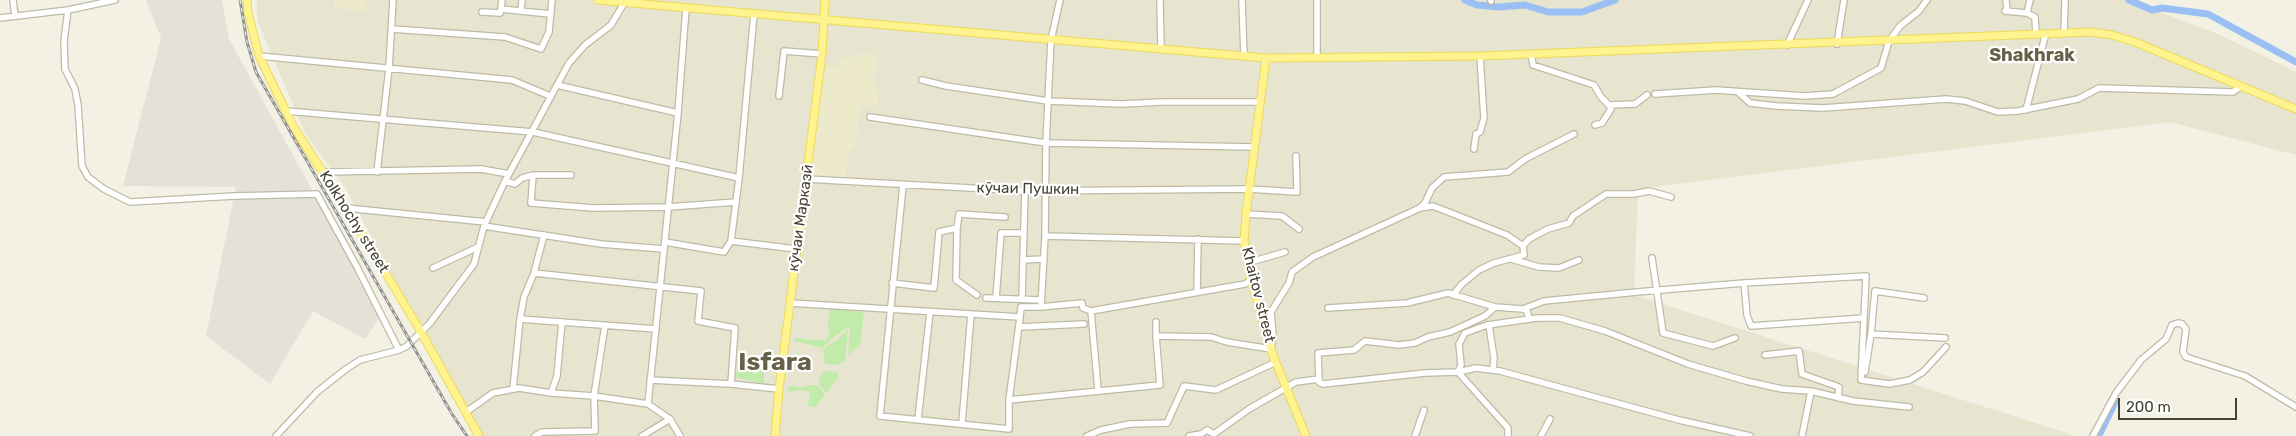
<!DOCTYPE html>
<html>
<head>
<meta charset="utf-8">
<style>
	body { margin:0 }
	#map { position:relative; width:2296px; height:436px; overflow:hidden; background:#f3f1e3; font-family:Rubik,sans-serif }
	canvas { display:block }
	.scale { position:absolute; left:2118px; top:398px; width:119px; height:22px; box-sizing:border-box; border:2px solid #454133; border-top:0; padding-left:6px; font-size:15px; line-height:18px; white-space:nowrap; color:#454133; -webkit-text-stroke:4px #fff; paint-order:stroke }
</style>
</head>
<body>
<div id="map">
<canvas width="2296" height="436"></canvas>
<div class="scale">200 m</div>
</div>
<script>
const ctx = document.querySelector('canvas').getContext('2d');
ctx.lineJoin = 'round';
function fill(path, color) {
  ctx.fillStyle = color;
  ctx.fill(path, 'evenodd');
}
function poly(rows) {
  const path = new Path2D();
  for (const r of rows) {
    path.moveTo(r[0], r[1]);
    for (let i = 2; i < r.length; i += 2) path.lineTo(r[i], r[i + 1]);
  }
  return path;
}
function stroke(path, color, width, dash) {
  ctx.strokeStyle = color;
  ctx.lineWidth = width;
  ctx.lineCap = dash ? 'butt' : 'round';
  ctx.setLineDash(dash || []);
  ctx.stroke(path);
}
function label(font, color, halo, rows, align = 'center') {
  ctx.font = font + ' Rubik,sans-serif';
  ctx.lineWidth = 4.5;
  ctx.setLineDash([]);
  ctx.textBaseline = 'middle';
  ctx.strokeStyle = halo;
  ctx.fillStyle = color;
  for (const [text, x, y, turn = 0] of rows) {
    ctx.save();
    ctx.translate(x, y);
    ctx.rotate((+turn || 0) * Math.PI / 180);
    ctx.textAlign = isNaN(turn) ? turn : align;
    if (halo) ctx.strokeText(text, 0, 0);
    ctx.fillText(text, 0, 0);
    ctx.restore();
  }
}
const residential = poly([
	[257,0,2128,0,2218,34,2296,72,2296,155,2170,122,1638,189,1634,295,2076,436,477,436,346,189,306,135,257,20]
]);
const industrial = poly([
	[146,0,222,0,229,39,381,315,365,339,313,311,270,384,206,336,236,187,123,186,161,38]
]);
const education = poly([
	[335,0,367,0,366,12,334,8],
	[853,54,876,54,876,72,873,75,879,98,877,106,860,105,856,146,849,150,846,178,808,176,824,65,838,67,840,57,852,59]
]);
const green = poly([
	[830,309,864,312,860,345,848,355,850,326,835,336,822,348,795,341,794,338,826,341,828,333,830,333,828,327],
	[848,329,845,361,837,365,825,364,823,349,837,340],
	[738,364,751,367,750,371,755,374,760,372,760,366,764,367,764,384,736,377],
	[824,371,837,372,839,377,826,393,819,384,819,379],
	[811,385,818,386,825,395,815,407,808,406,810,391,799,390,788,392,789,386,802,387]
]);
const canal = poly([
	[2100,436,2117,401]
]);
const river = poly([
	[1465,0,1477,5,1499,7,1525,5,1548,12,1582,12,1615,0],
	[2129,0,2152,10,2162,8,2208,14,2296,62]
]);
const minor = poly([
	[13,0,15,16],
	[1160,0,1161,48],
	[1242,0,1244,56],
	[1317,0,1317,57],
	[2006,0,2007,11],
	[2030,0,2027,13,2035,17,2036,34],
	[1491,1,1491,0],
	[501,9,502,0],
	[68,10,64,41,65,69,75,89,78,105,82,166,88,177,104,189,130,202,234,196,317,194,357,267,399,350],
	[521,11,522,0],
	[2005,11,2027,13],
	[482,12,500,13,501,9,550,14],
	[0,18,68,10,115,0],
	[392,29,505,37,541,49,549,32,552,0],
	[2064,33,2065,1],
	[1837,44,1844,0],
	[1787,45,1808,0],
	[1531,54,1533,65,1594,85,1601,97,1609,105,1635,104,1647,95],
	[259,56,512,80,550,96],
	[922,80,946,86,1048,101,1122,104,1161,102,1261,102],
	[557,85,678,113],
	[1738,92,1750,103,1776,106,1823,108,1946,99,1965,101,1998,112,2018,111,2078,99,2099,88,2233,92,2241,86],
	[1655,94,1716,90,1805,96,1833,94,1881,68,1889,41,1900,26,1919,11,1927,0],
	[779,96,784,51,822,54],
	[2026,110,2046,33],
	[286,111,533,132,739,178],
	[870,117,1046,143,1254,147],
	[1595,125,1602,123,1611,109,1609,105],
	[1474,149,1476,134,1480,132,1484,118,1480,56],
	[324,172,481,169,509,174],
	[377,172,389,68,393,0],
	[533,175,531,203,593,208,668,207,736,202],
	[806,179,1025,191,1249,189,1297,192,1296,156],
	[505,181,515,184,522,178,533,175,571,175],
	[903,185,880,416,1009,429,1009,400,1020,317],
	[1025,191,1023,260,1044,259],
	[346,208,486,222],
	[1420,208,1425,203,1432,188,1444,177,1508,172,1525,159,1574,134],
	[1246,214,1282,216,1299,229],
	[484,226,601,244,664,249],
	[957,228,956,280,977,295],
	[1045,236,1244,241],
	[731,241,796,249],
	[665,242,724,252,731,241,739,178,754,14],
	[1523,246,1529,239,1548,229,1569,223,1573,216,1606,194,1634,194,1649,191,1671,197],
	[1652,258,1663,333,1713,346,1735,338],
	[1511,259,1539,267,1559,268,1579,260],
	[1247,263,1285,252],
	[433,268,478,247],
	[534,273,701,291,698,321,735,328,731,384,779,389],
	[892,283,934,288,939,232,957,228,959,214,1005,217],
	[1744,283,1747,315,1751,326,1864,318],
	[1197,292,1198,239],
	[986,298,1041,300],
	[996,298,1001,233,1023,233],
	[1924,298,1875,291,1871,334,1945,338],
	[1022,299,1023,260],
	[790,303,1020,317,1021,307,1041,307,1045,236,1046,143,1051,40,1060,0],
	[1041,307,1082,303,1083,308,1091,311,1245,284,1251,280],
	[1328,308,1407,303,1448,293,1495,307],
	[1523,309,1544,301,1637,292,1744,283,1866,276,1861,380,1889,384,1910,380,1923,372,1946,347],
	[1091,311,1098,390],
	[520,319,656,329],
	[1156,322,1156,336],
	[1489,325,1494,358,1493,370],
	[1019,327,1084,324],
	[1765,355,1799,351,1802,374,1839,387,1838,398],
	[1865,372,1871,334],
	[1319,379,1318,353,1354,350,1365,341,1399,345,1415,343,1428,337,1450,332,1485,316,1495,307,1523,309,1527,311,1529,319],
	[650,380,731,384],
	[513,389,520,319,524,297,534,273,544,235],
	[551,393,557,376,562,322],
	[1009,400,1160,385,1156,336,1211,337,1227,342,1271,349,1273,335,1271,312,1289,283,1292,272,1313,257,1420,208,1433,206,1507,235,1523,246,1524,255,1494,263,1479,270,1462,284,1453,295],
	[466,412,493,393,519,388,551,393,594,396,648,404,678,113,686,8],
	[670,419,680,436],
	[918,419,930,312],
	[962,423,971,314],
	[276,436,317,392,346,369,360,360,399,350,407,346,430,323,474,264,484,226,505,181,569,63,585,45,611,25,626,0],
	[535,436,542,432,595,431,594,396,605,325],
	[642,436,670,419,648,404],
	[1087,436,1101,430,1130,424,1167,423,1184,386,1216,390,1276,362],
	[1189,436,1201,434,1207,430,1214,434,1249,409,1296,382,1319,379,1319,382,1323,384,1425,373,1458,372,1476,368,1500,371,1679,420,1750,436],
	[1415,436,1424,410],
	[1508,436,1508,428,1458,372,1461,365,1459,344,1465,333,1487,325,1537,318,1560,318,1605,331,1688,364,1746,381,1782,389,1811,391,1853,401,1909,407],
	[1541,436,1550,419],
	[1802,436,1811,391],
	[2093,436,2116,393,2141,360,2166,339,2172,325,2178,323,2182,324,2186,329,2183,352,2186,357,2245,376,2296,407]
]);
const major = poly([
	[247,0,248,13,259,56,293,126,356,224,421,332,479,436],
	[598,0,1266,58,1480,56,2091,32,2112,35,2135,42,2296,109],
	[1266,58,1246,214,1244,241,1251,280,1272,353,1306,436],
	[775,436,779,389,822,54,825,0]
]);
const rail = poly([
	[240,0,247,42,256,72,452,414,467,436]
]);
const streetNames = [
	["кӯчаи Пушкин",1028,189,1],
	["кӯчаи Марказӣ",801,218,-82],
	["Kolkhochy street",354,222,58],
	["Khaitov street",1258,295,76]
];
const quarterNames = [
	["Shakhrak",2032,56]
];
const townNames = [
	["Isfara",775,363]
];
fill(residential, '#e7e4d0');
fill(industrial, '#e4e1d8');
fill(education, '#edeacb');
fill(green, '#c0eba8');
stroke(canal, '#99bff5', 4.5);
stroke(river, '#99bff5', 7);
stroke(minor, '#bfbaa5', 8);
stroke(major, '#ecda57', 9);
stroke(minor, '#fff', 5.5);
stroke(major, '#fff38f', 7);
stroke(rail, '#949494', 3);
stroke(rail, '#fff', 1, [4]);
label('15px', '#454133', '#fff', streetNames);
label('bold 18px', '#686149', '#fff', quarterNames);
label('bold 25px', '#686149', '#fff', townNames);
</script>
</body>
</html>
